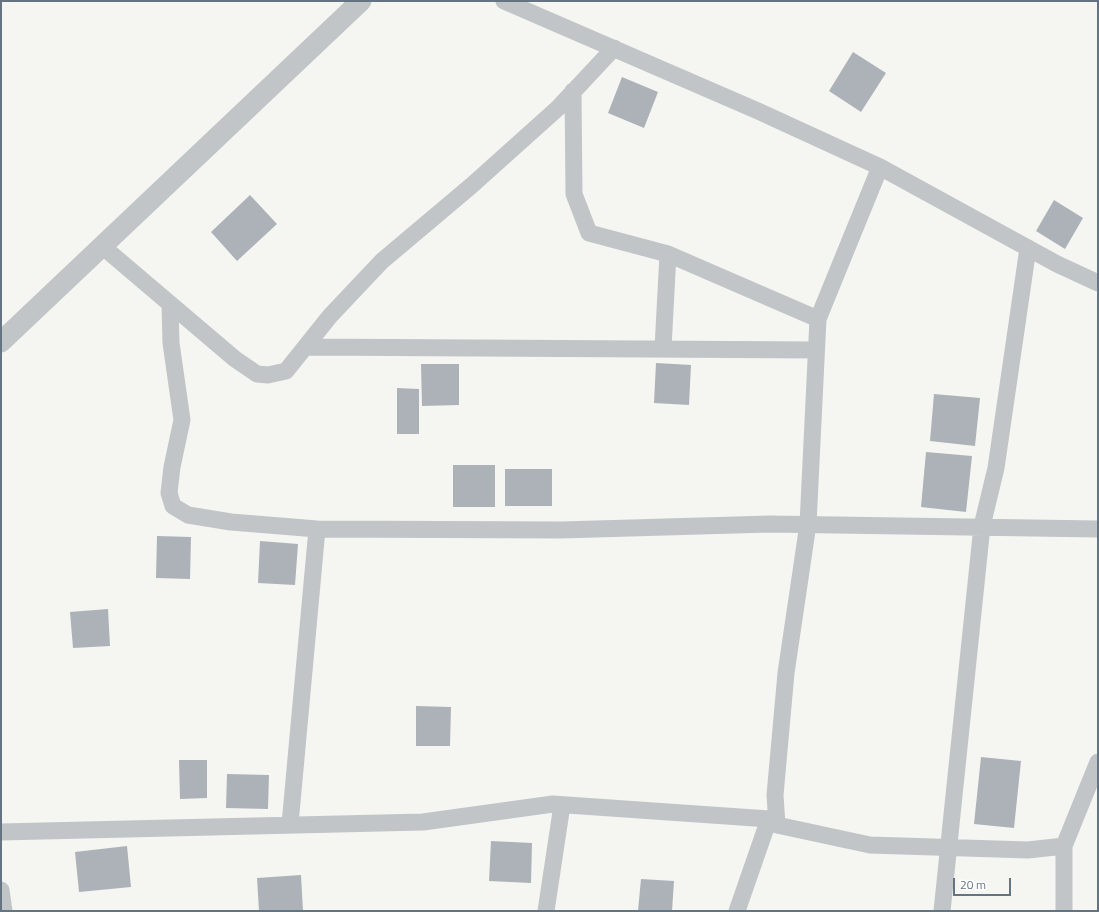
<!DOCTYPE html>
<html>
<head>
<meta charset="utf-8">
<style>
	body { margin:0 }
	#map { position:relative; width:1099px; height:912px; overflow:hidden; background:#f5f6f2; font-family:"Titillium Web",sans-serif }
	canvas { display:block }
	.frame { position:absolute; inset:0; border:2px solid #657483; pointer-events:none }
	.scale { position:absolute; left:953px; top:878px; width:58px; height:18px; box-sizing:border-box; border:2px solid #657483; border-top:0; padding-left:5px; font-size:12px; line-height:14px; white-space:nowrap; color:#657483; -webkit-text-stroke:3px #fff; paint-order:stroke }
</style>
</head>
<body>
<div id="map">
<canvas width="1099" height="912"></canvas>
<div class="frame"></div>
<div class="scale">20 m</div>
</div>
<script>
const ctx = document.querySelector('canvas').getContext('2d');
ctx.lineJoin = 'round';
function fill(path, color) {
  ctx.fillStyle = color;
  ctx.fill(path, 'evenodd');
}
function poly(rows) {
  const path = new Path2D();
  for (const r of rows) {
    path.moveTo(r[0], r[1]);
    for (let i = 2; i < r.length; i += 2) path.lineTo(r[i], r[i + 1]);
  }
  return path;
}
function stroke(path, color, width, dash) {
  ctx.strokeStyle = color;
  ctx.lineWidth = width;
  ctx.lineCap = dash ? 'butt' : 'round';
  ctx.setLineDash(dash || []);
  ctx.stroke(path);
}
const building = poly([
	[853,52,886,73,861,112,829,91],
	[622,77,658,92,644,128,608,113],
	[250,195,277,224,237,261,211,232],
	[1054,200,1083,218,1065,249,1036,231],
	[656,363,691,365,689,405,654,403],
	[421,364,459,364,459,405,422,406],
	[397,388,419,389,419,434,397,434],
	[934,394,980,398,975,446,930,441],
	[926,452,972,456,966,512,921,507],
	[453,465,495,465,495,507,453,507],
	[505,469,552,469,552,506,505,506],
	[157,536,191,537,190,579,156,578],
	[260,541,298,544,295,585,258,583],
	[108,609,110,646,73,648,70,612],
	[416,706,451,707,450,746,416,746],
	[981,757,1021,761,1014,828,974,824],
	[179,760,207,760,207,798,180,799],
	[227,774,269,775,268,809,226,808],
	[491,841,532,843,531,883,489,881],
	[127,846,131,887,79,892,75,852],
	[301,875,303,911,259,911,257,878],
	[641,879,674,881,672,911,638,911]
]);
const minor = poly([
	[504,1,758,111,880,167,1057,264,1098,283],
	[573,91,574,194,589,233,668,254,663,348],
	[880,167,818,319,808,524,786,673,775,795,777,825,870,845,1028,850,1064,846],
	[102,246,235,359,257,374,268,375,286,371,330,316,382,261,471,186,558,108,614,48],
	[668,254,818,319],
	[170,304,171,343,182,420,172,467,169,493,173,506,188,515,231,522,317,529,561,530,770,524,1098,529],
	[306,347,816,350],
	[290,824,317,529],
	[1,832,423,822,553,804,769,819,737,911],
	[1,890,4,911],
	[546,911,562,805],
	[942,911,982,526,996,468,1028,248],
	[1064,911,1064,846,1098,762]
]);
const tertiary = poly([
	[1,342,361,1]
]);
fill(building, '#acb2b8');
stroke(minor, '#c1c5c8', 17);
stroke(tertiary, '#c1c5c8', 21);
</script>
</body>
</html>
